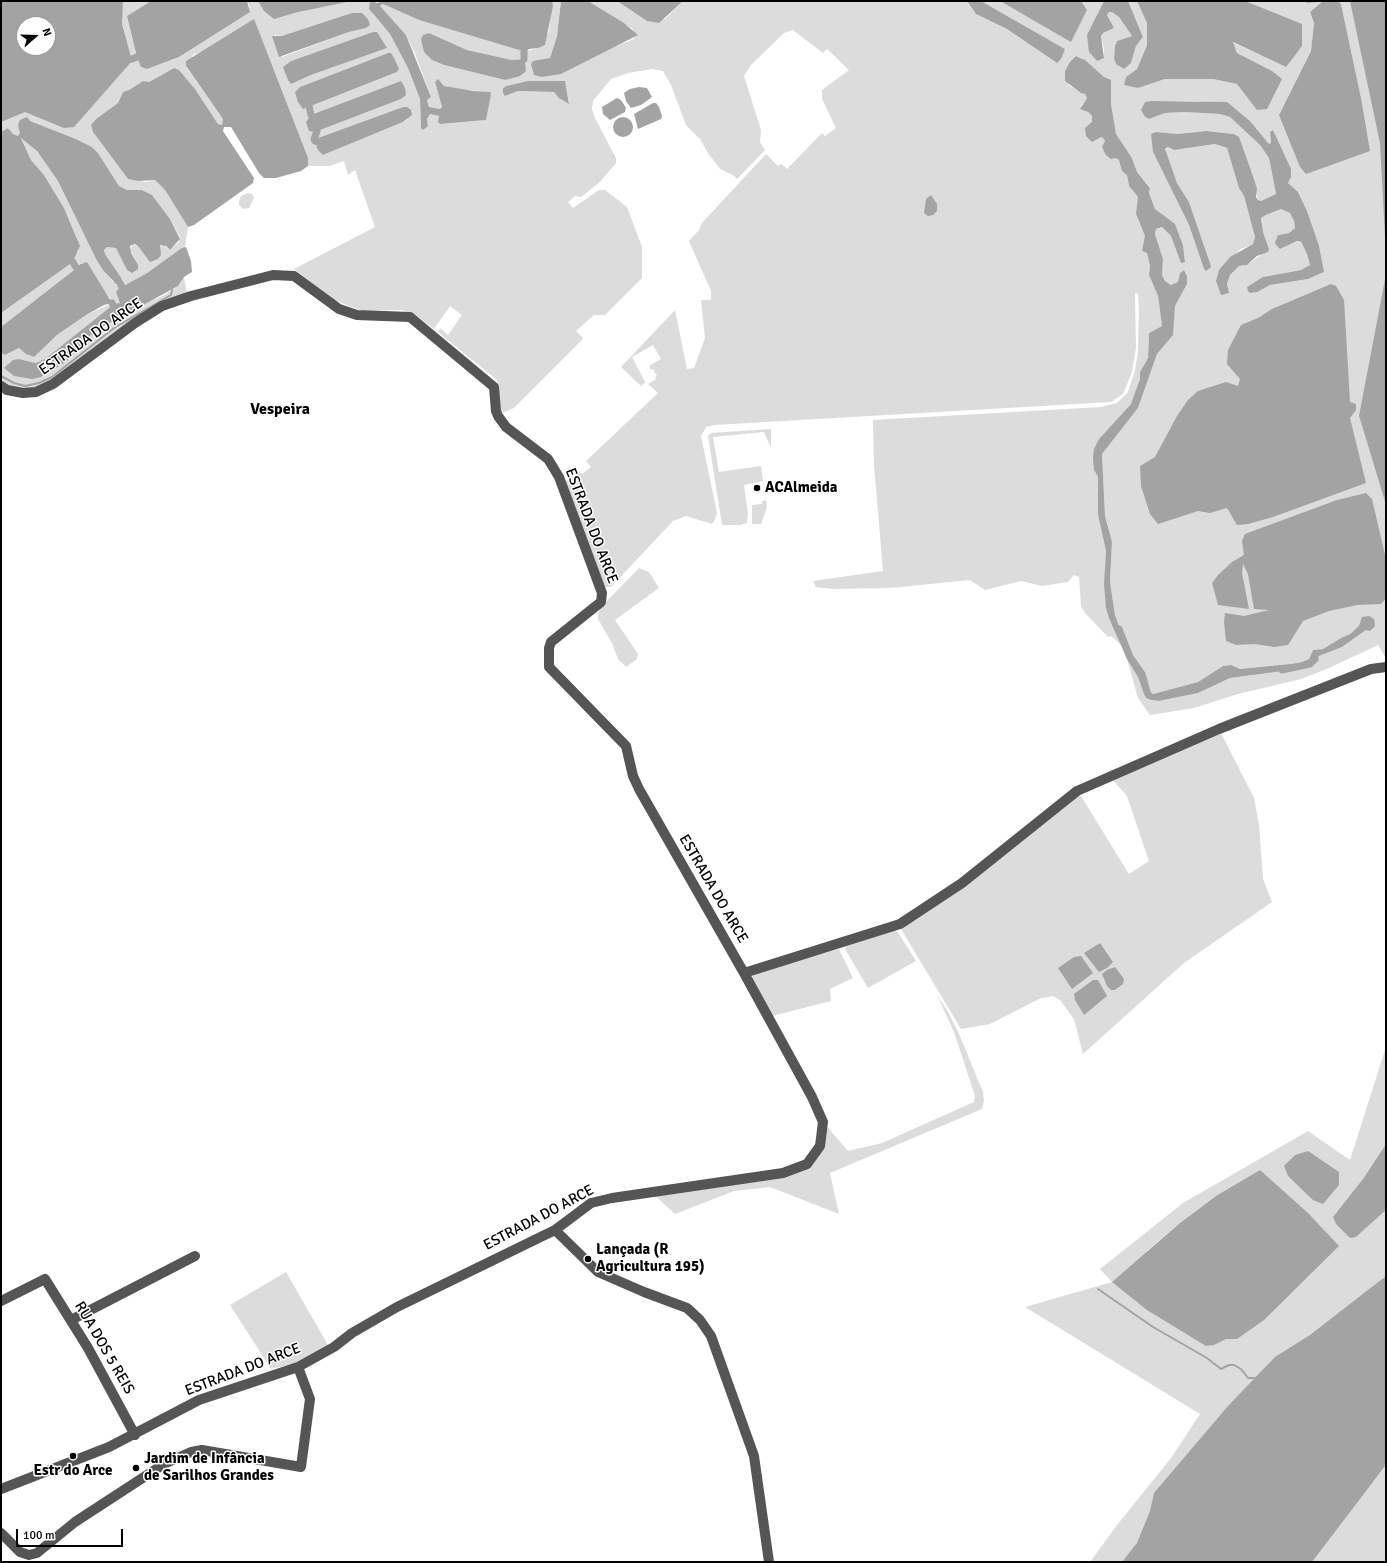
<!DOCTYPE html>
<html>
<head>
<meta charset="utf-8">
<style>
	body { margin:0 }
	#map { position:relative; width:1387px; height:1563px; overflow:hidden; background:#fff; font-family:Signika,sans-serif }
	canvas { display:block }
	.frame { position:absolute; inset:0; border:2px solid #000; pointer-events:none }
	.north { position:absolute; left:16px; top:16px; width:40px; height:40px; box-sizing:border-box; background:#fff; border:1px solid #999; border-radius:50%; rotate:70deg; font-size:11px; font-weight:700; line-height:16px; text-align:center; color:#000 }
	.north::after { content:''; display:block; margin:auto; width:14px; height:18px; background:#000; clip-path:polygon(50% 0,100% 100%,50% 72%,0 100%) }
	.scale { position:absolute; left:16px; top:1529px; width:107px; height:18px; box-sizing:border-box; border:2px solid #000; border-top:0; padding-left:5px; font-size:12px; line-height:14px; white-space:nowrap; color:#000; -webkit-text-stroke:3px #fff; paint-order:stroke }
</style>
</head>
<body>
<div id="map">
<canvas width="1387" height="1563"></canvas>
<div class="frame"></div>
<div class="north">N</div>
<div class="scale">100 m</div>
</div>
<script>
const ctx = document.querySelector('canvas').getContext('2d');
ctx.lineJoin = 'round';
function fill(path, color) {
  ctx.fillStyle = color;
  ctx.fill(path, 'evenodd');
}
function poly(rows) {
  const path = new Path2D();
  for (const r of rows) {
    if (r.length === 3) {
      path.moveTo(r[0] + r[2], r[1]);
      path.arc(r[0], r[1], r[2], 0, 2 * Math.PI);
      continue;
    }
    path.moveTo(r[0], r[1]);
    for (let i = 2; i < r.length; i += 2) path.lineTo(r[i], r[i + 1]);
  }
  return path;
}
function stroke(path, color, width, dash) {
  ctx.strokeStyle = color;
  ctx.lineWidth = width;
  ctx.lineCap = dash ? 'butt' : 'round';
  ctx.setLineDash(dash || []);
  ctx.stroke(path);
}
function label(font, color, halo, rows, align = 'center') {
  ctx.font = font + ' Signika,sans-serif';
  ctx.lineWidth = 3;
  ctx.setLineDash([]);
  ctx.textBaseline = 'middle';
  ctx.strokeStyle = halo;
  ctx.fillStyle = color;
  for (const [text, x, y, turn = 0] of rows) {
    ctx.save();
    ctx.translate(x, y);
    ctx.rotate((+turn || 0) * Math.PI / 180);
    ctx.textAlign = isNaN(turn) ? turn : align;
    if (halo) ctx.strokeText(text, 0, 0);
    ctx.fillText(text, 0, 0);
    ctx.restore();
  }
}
const green = poly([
	[12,1,151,1,127,16,137,57,141,67,147,69,179,57,187,52,250,8,247,1,369,1,372,13,390,34,408,68,420,99,421,128,428,126,427,119,430,114,439,116,440,124,486,120,489,92,458,89,444,86,441,82,435,82,442,107,440,109,429,107,427,100,431,97,414,51,406,35,380,7,383,4,419,20,520,49,524,52,538,48,549,32,552,1,561,1,557,36,550,58,561,74,609,49,634,39,633,29,588,1,617,1,647,21,665,19,683,1,967,1,976,14,1007,29,1057,63,1065,49,981,1,1000,1,1071,41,1087,10,1081,1,1104,1,1097,15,1089,52,1097,61,1104,55,1104,49,1101,36,1103,33,1114,28,1107,15,1109,12,1112,12,1119,17,1132,36,1117,41,1114,53,1116,64,1131,63,1136,46,1143,37,1128,1,1137,1,1147,23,1147,45,1137,69,1126,77,1138,88,1165,79,1213,79,1237,84,1272,71,1237,53,1232,42,1286,67,1260,8,1245,1,1323,1,1310,12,1314,23,1311,51,1279,115,1361,98,1341,4,1338,1,1386,1,1386,474,1359,416,1386,505,1386,658,1378,645,1329,668,1301,679,1238,694,1194,708,1150,715,1138,698,1127,659,1139,677,1143,691,1151,700,1159,701,1198,693,1230,678,1291,670,1310,664,1319,656,1342,647,1366,630,1359,626,1350,634,1341,638,1323,649,1313,650,1309,659,1300,663,1240,669,1231,665,1223,666,1198,682,1153,694,1146,688,1142,674,1130,657,1115,615,1110,582,1112,543,1105,516,1102,454,1138,408,1157,354,1172,335,1175,306,1187,284,1187,276,1184,270,1180,273,1179,282,1171,285,1165,281,1162,275,1163,259,1155,234,1156,229,1162,227,1171,236,1181,262,1185,262,1183,245,1175,225,1155,209,1149,193,1150,187,1137,172,1132,158,1116,134,1111,104,1111,80,1104,77,1082,58,1077,56,1068,85,1085,94,1087,98,1081,106,1092,116,1092,122,1105,141,1104,144,1115,158,1119,160,1127,175,1129,186,1138,197,1138,220,1146,236,1142,251,1147,252,1150,266,1149,275,1158,296,1162,326,1149,333,1148,358,1140,372,1140,379,1136,392,1131,404,1099,439,1094,470,1098,477,1098,515,1106,551,1106,608,1121,645,1111,636,1108,637,1085,613,1081,606,1079,577,1074,575,1068,582,1042,586,1021,581,985,590,970,580,890,588,832,589,816,587,813,581,883,571,874,465,873,420,1101,407,1117,403,1128,392,1135,370,1138,352,1139,307,1138,293,1135,294,1136,348,1132,372,1123,394,1111,402,714,425,706,427,701,436,717,513,715,520,712,524,686,516,673,521,611,587,603,587,565,483,578,470,582,474,591,467,586,461,658,393,648,384,656,379,655,377,657,376,653,369,651,370,649,366,661,359,653,345,632,357,645,382,641,386,621,367,675,310,687,369,694,368,705,338,701,300,711,300,711,291,689,241,699,230,702,223,713,211,766,154,778,166,781,164,787,169,822,133,825,136,836,128,822,99,822,90,849,70,827,49,823,53,793,30,784,33,751,65,744,76,761,130,760,142,765,150,737,179,733,175,720,169,708,153,700,139,686,125,671,85,663,71,652,69,628,73,611,79,593,101,592,109,595,118,616,158,616,163,600,182,581,197,575,196,568,202,573,208,599,190,605,190,627,207,642,247,642,278,605,315,594,315,586,322,576,331,583,338,582,340,514,408,502,413,499,404,499,389,497,380,438,332,440,328,448,335,462,315,450,306,434,329,414,314,400,310,363,311,334,300,294,269,375,227,355,170,348,175,344,161,330,166,308,166,308,158,205,50,193,55,186,67,223,119,222,125,218,124,195,89,179,70,174,68,149,82,143,81,129,90,123,92,118,103,96,119,91,125,93,132,128,179,146,182,155,180,165,190,188,227,185,247,147,273,118,289,116,292,121,303,114,304,45,359,37,363,19,359,8,363,41,377,66,362,90,336,148,302,161,297,178,286,184,277,187,294,39,388,19,390,1,382,1,353,5,355,19,348,26,354,34,357,57,335,86,315,110,304,110,299,99,284,87,263,83,263,75,266,74,270,1,327,1,313,73,262,79,250,77,238,64,208,44,175,31,160,21,137,37,151,58,181,96,259,113,282,122,279,105,254,104,250,107,247,116,248,127,270,135,259,129,250,133,245,159,247,163,245,170,250,179,242,180,237,170,219,152,195,142,190,127,190,119,186,98,153,92,147,76,139,30,121,20,123,18,125,21,133,18,136,13,134,8,128,1,132,1,27],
	[24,24,48,24,48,48,24,48],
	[366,28,349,32,282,57,274,35,282,36],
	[373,32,387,48,311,75,291,84,291,61],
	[429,33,467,50,512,60,525,59,526,71,505,80,444,65,432,60],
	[388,53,398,71,397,72,303,109,300,87],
	[528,81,565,81,569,103,554,92,518,91,505,96],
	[405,87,401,99,315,132],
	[1198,101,1234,108,1250,121,1269,144,1271,144,1270,132,1273,130,1291,177,1288,183,1298,192,1307,211,1324,272,1308,279,1270,285,1250,293,1263,277,1301,270,1310,265,1307,254,1301,243,1297,241,1280,249,1278,235,1289,233,1295,228,1294,221,1290,213,1281,209,1266,215,1261,218,1263,232,1269,249,1247,265,1239,266,1230,275,1227,284,1229,293,1219,270,1241,249,1254,244,1255,237,1244,196,1239,188,1227,148,1215,144,1174,150,1168,147,1165,151,1177,183,1189,202,1210,263,1204,269,1189,225,1153,152,1156,132,1177,134,1206,131,1234,134,1239,138,1253,176,1258,200,1261,201,1276,194,1269,158,1260,145,1230,117,1220,114,1184,112,1165,113,1149,119,1145,117,1143,113,1145,102],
	[403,107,408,119,403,122,323,155,318,138],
	[248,193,252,194,254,198,249,208,243,209,239,205,239,201,241,196],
	[771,429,771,448,764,432,713,437,719,472,761,466,763,481,744,485,748,514,747,523,740,525,722,525,708,436,711,433],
	[766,500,767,507,761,524,752,524,752,505,762,504,762,501],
	[639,568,649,572,659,588,615,620,638,654,636,660,626,667,618,659,612,643,598,619,598,614,601,607],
	[1220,731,1254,798,1259,825,1263,879,1272,902,1184,963,1083,1054,1074,1019,1060,1000,1053,996,1041,998,990,1024,961,1029,901,929,908,919,1079,793,1129,874,1149,861,1127,796,1111,778],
	[893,931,897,931,916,961,868,988,845,949,847,946],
	[839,949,853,978,830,989,831,1001,772,1016,751,980,753,976,757,972],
	[937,995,948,1012,959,1034,983,1092,984,1101,982,1109,830,1173,839,1214,770,1187,734,1191,675,1214,651,1192,807,1164,820,1146,823,1122,848,1151,882,1143,974,1102,975,1096,954,1032],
	[1386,1047,1386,1144,1363,1179,1356,1237,1386,1210,1386,1400,1160,1562,1090,1562,1117,1525,1171,1458,1200,1414,1025,1307,1112,1282,1100,1269,1183,1203,1308,1131,1350,1160],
	[1216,1196,1237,1339,1226,1339,1147,1251,1180,1223],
	[286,1272,328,1345,315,1354,293,1364,271,1369,230,1305],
	[1386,1466,1386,1562,1312,1562,1356,1504]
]);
const water = poly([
	[1,1,123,1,122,24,132,61,74,127,64,128,25,112,1,122],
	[24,24,48,24,48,48,24,48],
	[151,1,247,1,250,12,179,57,147,69,141,67,137,57,127,16],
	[258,1,352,1,298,12,274,19,264,11],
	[370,1,378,3,381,1,552,1,553,6,545,45,538,48,529,49,526,52,419,20,383,4,380,6,406,35,431,97,427,100,429,107,440,109,442,107,435,82,438,79,444,86,474,91,490,92,491,94,486,120,440,124,438,122,439,116,430,114,427,119,428,126,423,130,421,128,420,99,408,68,390,34,369,9],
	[561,1,588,1,624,23,638,35,561,74,542,77,534,75,531,64,533,61,550,58,551,55,557,36],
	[617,1,683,1,659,23,647,21],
	[967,1,981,1,1065,49,1061,59,1057,63,1007,29,976,14],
	[1000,1,1081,1,1087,10,1071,42],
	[1104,1,1128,1,1143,37,1136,46,1131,63,1124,69,1116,64,1114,58,1115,46,1117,41,1132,36,1119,17,1112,12,1109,12,1107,15,1114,28,1103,33,1101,36,1104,58,1097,61,1089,52,1087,35],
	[1137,1,1245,1,1302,24,1302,46,1286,67,1233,42,1237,53,1272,71,1282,79,1267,109,1257,110,1237,84,1213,79,1165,79,1138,88,1124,85,1126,77,1137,69,1147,45,1147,23],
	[1303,1,1338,1,1341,4,1361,98,1370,151,1306,174,1300,167,1279,115,1311,51,1314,23,1310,12,1323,1,1308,3],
	[1350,1,1386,1,1386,256,1380,143],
	[352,13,362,13,368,19,370,25,366,28,349,32,279,57,272,36,282,36],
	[254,19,308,158,308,166,301,171,276,178,264,178,259,173,231,127,224,127,223,131,254,178,253,183,194,225,188,227,165,190,155,180,138,181,128,179,93,132,91,125,96,119,118,103,123,92,129,90,143,81,149,82,174,68,179,70,195,89,218,124,222,125,223,119,186,66,186,61],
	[373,32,377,32,387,48,311,75,291,84,288,80,283,67,291,61],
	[429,33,467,50,512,60,525,59,526,71,520,76,505,80,444,65,432,60,424,52,421,39,423,35],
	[388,53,391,53,394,58,399,69,397,72,303,109,298,102,295,92,300,87],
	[1076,56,1085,60,1104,77,1111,80,1111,104,1116,134,1132,158,1137,172,1150,188,1149,193,1155,209,1175,224,1183,245,1185,262,1181,263,1171,236,1162,227,1156,229,1155,234,1163,259,1162,275,1165,281,1171,285,1178,282,1180,273,1184,270,1187,276,1187,284,1175,306,1173,335,1157,354,1138,408,1102,454,1105,516,1112,542,1110,582,1115,615,1130,657,1142,674,1146,688,1153,694,1198,682,1223,666,1231,665,1240,669,1300,663,1309,659,1313,650,1323,649,1341,638,1350,634,1359,626,1362,617,1369,616,1374,619,1375,626,1370,631,1366,630,1342,647,1319,656,1310,664,1291,670,1230,678,1198,693,1159,701,1151,700,1146,698,1143,691,1138,677,1127,659,1109,618,1106,608,1104,584,1106,551,1098,515,1098,477,1094,470,1093,458,1094,449,1099,439,1131,404,1140,379,1140,372,1148,358,1149,333,1162,326,1158,296,1149,275,1150,266,1147,253,1142,251,1145,236,1136,214,1138,197,1129,186,1127,175,1122,171,1119,160,1115,158,1111,159,1106,155,1102,147,1105,141,1103,138,1101,137,1092,142,1086,136,1085,128,1092,122,1092,116,1088,112,1080,109,1087,98,1085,94,1081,93,1065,81,1065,71,1070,62],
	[401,81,405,88,406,95,401,99,315,132,309,131,306,122,311,115],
	[528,81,565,81,569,104,559,98,554,92,518,91,505,96,503,93,503,88,507,86],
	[639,87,647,88,652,97,641,105,631,108,626,101,624,93,630,89],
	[617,98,621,100,626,108,625,112,610,120,603,114,602,107],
	[1150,101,1227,102,1250,121,1269,144,1271,143,1270,132,1273,130,1291,169,1291,177,1288,183,1298,192,1307,211,1319,246,1324,272,1308,279,1270,285,1257,292,1250,293,1248,291,1247,287,1263,277,1301,270,1310,265,1307,254,1301,242,1297,241,1280,249,1277,246,1275,243,1278,235,1289,233,1295,228,1294,221,1290,213,1281,209,1266,215,1261,218,1263,232,1269,249,1268,252,1257,256,1247,265,1239,266,1230,275,1227,284,1229,293,1221,295,1216,281,1219,270,1230,257,1253,244,1255,237,1244,196,1239,188,1227,148,1215,144,1174,150,1168,147,1165,149,1177,183,1189,202,1210,263,1211,267,1206,271,1204,269,1189,225,1153,152,1151,134,1156,132,1177,134,1206,131,1234,134,1239,137,1253,176,1257,189,1256,197,1258,200,1261,201,1276,194,1269,158,1260,145,1230,117,1220,114,1184,112,1165,113,1149,119,1145,117,1141,110,1145,102],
	[653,103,656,103,659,107,662,116,661,119,638,129,634,114],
	[403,107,407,107,411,110,412,115,403,122,323,155,318,150,315,142,318,138],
	[27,117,30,121,76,139,92,147,98,153,119,186,127,190,142,190,152,195,170,219,180,239,170,250,166,246,160,245,161,255,158,259,150,262,138,246,135,244,130,246,131,253,138,265,138,269,132,273,127,270,116,248,107,247,104,250,105,254,122,279,120,283,116,284,103,270,96,259,58,181,37,151,21,138,31,160,44,175,64,208,80,246,73,262,1,313,1,132,8,128,13,134,18,136,20,133,18,125,20,120],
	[623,127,10],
	[931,195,937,204,937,211,933,215,928,216,924,213,926,199],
	[186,247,191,261,192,272,184,277,178,286,103,327,90,336,66,362,41,377,32,379,14,376,4,368,13,360,19,359,36,363,45,359,114,304,120,303,116,292,118,289,147,273,182,248],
	[87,262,112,303,104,305,86,315,57,335,34,357,26,354,19,348,5,355,1,353,1,327,74,270,75,266],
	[1386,274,1386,505,1359,416],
	[1331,284,1336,286,1344,300,1350,402,1356,404,1356,410,1350,418,1366,483,1273,517,1248,524,1237,525,1227,508,1210,513,1198,511,1158,524,1150,514,1141,486,1140,466,1155,457,1177,416,1188,400,1198,391,1226,382,1238,386,1240,379,1227,364,1228,350,1241,325,1258,318,1272,309],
	[1366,493,1372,499,1386,559,1386,598,1381,604,1357,605,1329,611,1303,621,1288,645,1274,647,1255,644,1236,645,1226,641,1224,622,1225,613,1244,616,1269,610,1254,609,1248,574,1243,564,1242,573,1249,609,1218,605,1212,583,1218,575,1232,562,1244,555,1242,541,1245,534,1337,500],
	[1100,943,1113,962,1107,968,1099,972,1084,953],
	[1081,956,1093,973,1072,989,1058,968,1074,957],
	[1115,967,1124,979,1123,984,1115,990,1111,990,1107,986,1102,974,1107,970],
	[1093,980,1098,980,1107,996,1084,1015,1075,1000,1074,994],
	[1386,1144,1386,1210,1356,1237,1350,1238,1336,1224,1333,1217,1363,1179],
	[1308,1151,1339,1172,1339,1185,1323,1204,1313,1200,1288,1176,1284,1166,1295,1155],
	[1260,1170,1308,1213,1339,1246,1264,1320,1237,1339,1226,1339,1214,1345,1206,1346,1147,1310,1112,1282,1180,1223,1216,1196],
	[1386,1276,1386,1465,1312,1562,1122,1562,1137,1543,1150,1511,1154,1493,1228,1406,1275,1357,1310,1335]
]);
const stream = poly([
	[1,376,14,383,25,386,39,383,52,377,114,328,171,295,172,290],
	[1098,1289,1153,1327,1207,1358,1221,1369,1229,1365,1234,1365,1241,1369,1248,1378,1255,1378]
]);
const canal = poly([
	[132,59,137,57],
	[524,59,524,52],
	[309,106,311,115],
	[315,141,314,139,317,131],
	[73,262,75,266],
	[120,283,122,287],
	[112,303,113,305],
	[1119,629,1130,657,1142,674,1147,692],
	[1282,670,1310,664,1315,659]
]);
const minor = poly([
	[1,386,7,390,23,393,36,392,53,384,135,323,162,306,191,296,273,275,294,276,339,309,357,315,410,317,494,387,496,411,498,416,506,427,548,459,559,477,602,593,601,602,551,642,549,648,549,667,626,746,633,776,639,789,744,973,812,1097,823,1122,820,1146,807,1164,783,1173,612,1198,591,1203,555,1230,397,1307,352,1333,334,1347,298,1367,199,1400,109,1447,1,1489],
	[744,973,900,924,962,883,1077,791,1219,729,1371,669,1386,667],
	[555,1230,598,1272,644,1292,687,1308,700,1320,711,1336,754,1456,769,1562],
	[1,1301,45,1279,88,1348,135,1435],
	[71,1320,195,1256],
	[1,1533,20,1552,29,1555,37,1553,75,1522,164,1464,191,1452,202,1450,301,1467,310,1399,298,1367]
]);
const markers = [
	[757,488,4,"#000"],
	[588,1259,4,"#000"],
	[73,1456,4,"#000"],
	[136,1468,4,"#000"]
];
const streetNames = [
	["ESTRADA DO ARCE",91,337,-35],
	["ESTRADA DO ARCE",591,526,69],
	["ESTRADA DO ARCE",713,889,60],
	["ESTRADA DO ARCE",539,1218,-28],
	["RUA DOS 5 REIS",104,1348,60],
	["ESTRADA DO ARCE",243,1370,-21]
];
const poiNames = [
	["ACAlmeida",765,488],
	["Lançada (R",596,1250],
	["Agricultura 195)",596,1267],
	["Jardim de Infância",144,1459],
	["de Sarilhos Grandes",144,1476],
	["Estr do Arce",73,1471,"center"]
];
const neighbourhoodNames = [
	["Vespeira",280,410]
];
fill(green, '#dcdcdc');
fill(water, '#a3a3a3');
stroke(stream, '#a3a3a3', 2);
stroke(canal, '#a3a3a3', 7);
stroke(minor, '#555', 10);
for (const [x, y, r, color] of markers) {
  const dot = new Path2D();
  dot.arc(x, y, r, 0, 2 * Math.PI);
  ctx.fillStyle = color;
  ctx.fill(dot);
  stroke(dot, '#fff', 1.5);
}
label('15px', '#000', '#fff', streetNames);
label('bold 15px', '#000', '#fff', poiNames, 'left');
label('bold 16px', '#000', '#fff', neighbourhoodNames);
</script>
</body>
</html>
